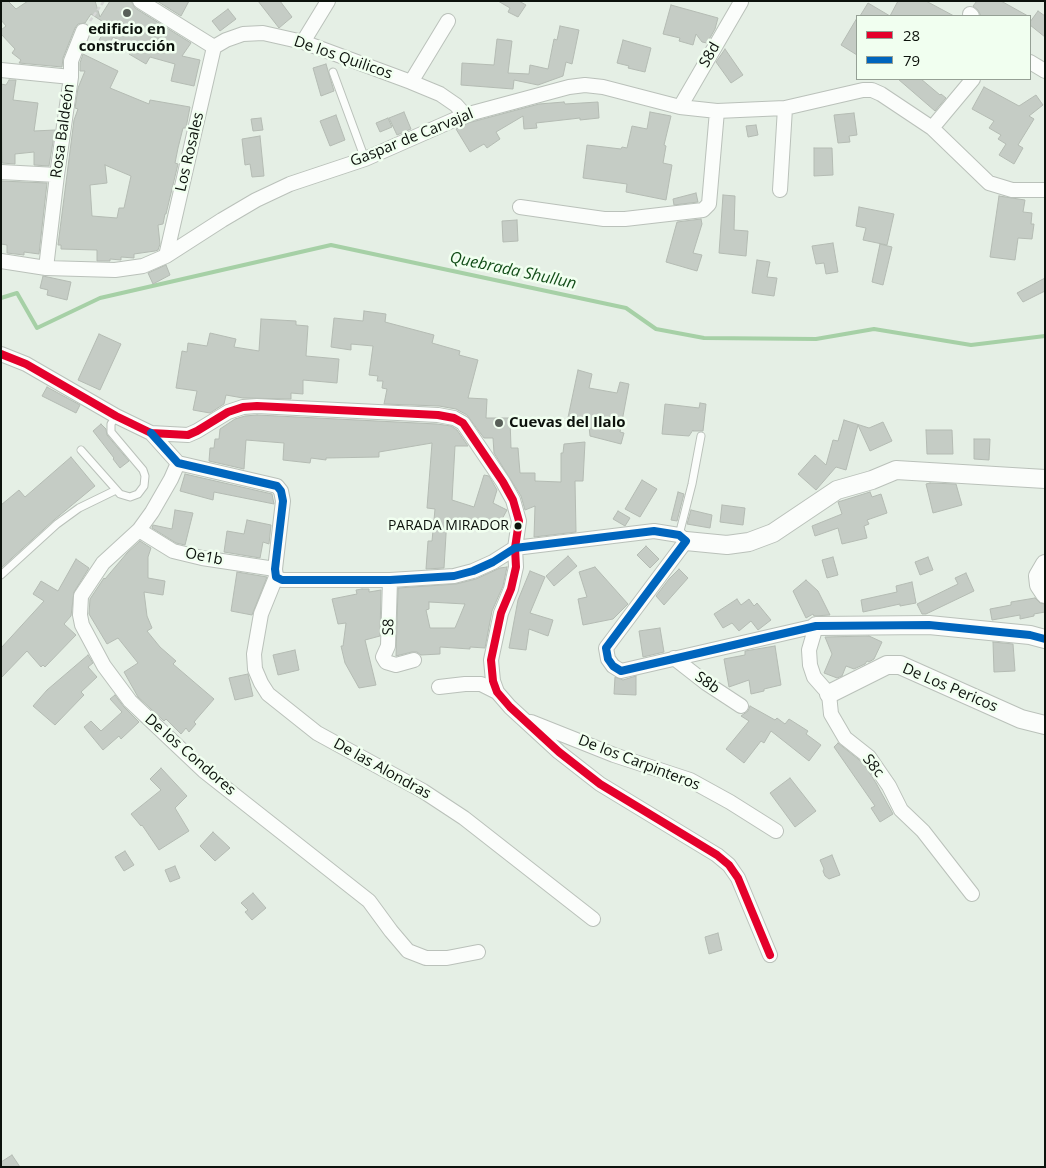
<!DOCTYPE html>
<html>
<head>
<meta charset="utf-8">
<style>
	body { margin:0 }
	#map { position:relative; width:1046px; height:1168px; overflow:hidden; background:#e5efe5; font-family:"Open Sans",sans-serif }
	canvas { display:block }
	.frame { position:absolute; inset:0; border:2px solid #0c120c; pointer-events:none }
	.legend { position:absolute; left:856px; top:15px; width:175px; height:65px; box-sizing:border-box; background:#f1fff0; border:1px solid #95a095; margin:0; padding:6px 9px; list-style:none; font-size:15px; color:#0c120c }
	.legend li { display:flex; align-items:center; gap:10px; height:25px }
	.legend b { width:25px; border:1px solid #95a095 }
</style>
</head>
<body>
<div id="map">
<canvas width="1046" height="1168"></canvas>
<div class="frame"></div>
<ul class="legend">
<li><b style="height:6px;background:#e4002b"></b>28</li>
<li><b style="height:6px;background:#0065bd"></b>79</li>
</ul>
</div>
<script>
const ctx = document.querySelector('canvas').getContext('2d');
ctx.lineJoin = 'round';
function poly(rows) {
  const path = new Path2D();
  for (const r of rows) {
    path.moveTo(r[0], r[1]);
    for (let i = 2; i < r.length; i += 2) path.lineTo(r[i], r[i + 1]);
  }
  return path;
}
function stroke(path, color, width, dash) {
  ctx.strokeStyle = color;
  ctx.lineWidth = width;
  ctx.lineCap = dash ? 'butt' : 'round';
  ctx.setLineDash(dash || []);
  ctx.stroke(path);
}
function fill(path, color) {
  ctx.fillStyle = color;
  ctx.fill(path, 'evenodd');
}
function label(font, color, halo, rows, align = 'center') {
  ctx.font = font + ' "Open Sans",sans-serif';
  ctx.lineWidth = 5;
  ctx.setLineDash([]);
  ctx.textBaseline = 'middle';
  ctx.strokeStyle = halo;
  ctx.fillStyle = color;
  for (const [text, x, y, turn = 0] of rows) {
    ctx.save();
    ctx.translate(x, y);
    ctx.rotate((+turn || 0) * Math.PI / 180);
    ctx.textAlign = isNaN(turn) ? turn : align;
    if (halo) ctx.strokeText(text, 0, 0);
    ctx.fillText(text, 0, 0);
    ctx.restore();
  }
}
const stream = poly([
	[1,298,17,293,37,328,100,298,331,245,626,308,656,329,704,338,816,339,874,329,971,345,1045,336]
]);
const building = poly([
	[1,1,8,1,16,9,28,1,95,1,100,17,110,1,131,1,135,8,191,43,182,56,200,60,194,86,171,81,175,64,150,57,146,64,129,54,133,47,113,37,109,45,99,40,108,25,91,14,85,23,78,24,75,28,63,58,62,67,19,63,21,60,12,53,15,49,1,34,1,30,6,26,1,20,1,1],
	[157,1,189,1,181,16,157,1],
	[258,1,280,1,292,17,279,28,258,1],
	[498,1,519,1,526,5,518,17,508,12,510,8,498,1],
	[898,1,926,1,954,16,860,16,868,3,890,16,898,1],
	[977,1,1001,1,1028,16,981,16,978,10,973,6,977,1],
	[671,5,718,18,715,29,707,43,702,42,696,34,693,45,679,41,680,38,663,34,671,5],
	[228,9,236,19,220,31,212,21,228,9],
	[1038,11,1045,16,1045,37,1030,25,1030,22,1038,11],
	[857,18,857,55,841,45,857,18],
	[560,26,579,30,572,64,566,62,563,76,538,85,514,80,513,89,461,85,462,63,494,65,497,39,512,41,508,73,529,74,530,65,548,69,554,39,557,40,560,26],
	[623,40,651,48,645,72,628,68,629,66,617,63,623,40],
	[725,49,743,75,731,83,716,62,725,49],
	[83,54,118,71,110,88,149,104,150,100,190,107,186,128,183,128,178,148,175,163,178,164,166,214,165,214,163,224,158,225,160,244,158,250,155,251,134,254,134,258,121,257,121,260,110,259,110,261,97,261,97,250,61,249,61,245,58,245,74,120,78,109,75,108,78,88,85,71,80,71,80,63,83,54],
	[105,165,131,176,124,208,119,208,117,218,92,216,90,185,107,183,105,165],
	[326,64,334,91,321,96,313,68,326,64],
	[898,79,921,79,940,95,941,94,946,98,935,111,898,79],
	[9,80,16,80,13,100,38,103,34,131,55,130,49,166,34,165,34,152,15,154,15,164,2,163,1,84,6,85,9,80],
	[984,87,1019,106,1036,95,1043,105,1029,116,1034,119,1018,145,1023,148,1014,164,999,155,1006,144,998,139,1001,135,989,128,994,121,972,109,984,87],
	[564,102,565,104,598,102,599,118,580,120,580,118,536,123,537,128,524,129,523,116,496,132,500,139,487,148,484,144,470,152,456,129,468,123,539,104,564,102],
	[404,112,411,129,397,135,389,118,404,112],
	[650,112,671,116,664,145,666,146,663,163,672,165,666,200,626,192,627,184,583,178,587,145,621,149,622,147,627,148,632,126,647,129,650,112],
	[854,113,857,135,849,136,850,142,838,143,834,115,854,113],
	[336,115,345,140,330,146,320,121,336,115],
	[261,118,263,130,253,131,251,119,261,118],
	[388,118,392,127,380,132,376,123,388,118],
	[756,125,758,135,748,137,746,126,756,125],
	[260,136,264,176,252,177,250,164,245,165,242,139,260,136],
	[814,148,832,148,833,175,814,176,814,148],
	[1,181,47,183,39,254,24,252,24,255,7,253,7,245,1,244,1,181],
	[696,193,698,202,674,205,673,199,696,193],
	[723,195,735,196,734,230,748,231,746,256,719,253,723,195],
	[999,196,1025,200,1023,212,1032,213,1031,224,1034,224,1032,239,1018,238,1015,260,990,257,999,196],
	[859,207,894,214,887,245,863,240,866,228,856,226,859,207],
	[701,219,702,224,693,253,702,255,697,271,666,262,677,222,701,219],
	[517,220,518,241,503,242,502,221,517,220],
	[833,243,838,272,826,274,824,263,816,264,812,246,833,243],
	[880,244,892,247,883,285,872,282,880,244],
	[757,260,770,262,767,277,777,278,774,296,752,293,757,260],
	[166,265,170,275,153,284,148,273,166,265],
	[43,276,71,282,67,300,47,295,48,290,40,288,43,276],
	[1045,278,1045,291,1023,302,1017,293,1045,278],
	[364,311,386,314,385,322,434,335,432,343,460,351,459,355,478,360,468,398,487,399,486,418,510,418,511,448,518,448,520,473,535,473,535,481,561,482,561,453,563,453,564,444,585,442,583,481,575,481,576,532,534,537,535,506,525,510,521,496,494,453,493,438,484,438,467,415,456,409,439,406,384,404,387,389,382,388,383,381,377,381,378,376,369,375,373,346,351,344,351,350,331,347,334,318,363,321,364,311],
	[261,319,296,321,296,325,308,326,306,356,339,359,337,383,303,380,303,394,291,393,291,399,243,398,226,395,224,404,210,413,193,410,197,391,176,388,182,351,187,352,188,343,207,346,210,333,236,339,234,347,259,351,261,319],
	[99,334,121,344,100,390,78,380,99,334],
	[578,370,592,374,589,388,617,393,620,382,629,384,620,432,624,433,621,444,590,436,589,426,566,427,578,370],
	[47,387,80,405,76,413,42,396,47,387],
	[700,403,706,404,703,431,693,431,693,430,689,436,662,434,665,404,699,408,700,403],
	[257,415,437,424,451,426,457,430,468,446,455,446,452,500,474,507,484,475,489,476,497,490,493,503,507,510,501,521,483,529,447,518,444,568,426,569,428,541,432,541,435,509,427,508,432,443,379,452,379,457,326,458,326,460,311,458,310,463,283,460,284,443,246,440,244,469,209,461,210,448,214,448,215,439,219,439,220,429,235,419,245,416,257,415],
	[844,420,869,428,883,422,892,441,870,451,858,425,846,470,836,467,816,490,798,474,815,455,826,465,833,440,838,441,844,420],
	[101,424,106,429,107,435,129,461,120,468,113,459,114,458,93,431,101,424],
	[926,430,952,430,953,454,927,454,926,430],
	[974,439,990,439,989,460,974,459,974,439],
	[71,457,95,486,54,520,1,568,1,505,19,490,25,497,71,457],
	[185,474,272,494,274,504,214,492,213,500,180,491,185,474],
	[642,480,657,489,640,517,625,509,642,480],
	[930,483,956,484,962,505,933,513,926,484,930,483],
	[678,492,684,494,677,521,671,520,678,492],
	[870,492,872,497,881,494,887,513,867,520,869,524,864,526,867,538,842,544,838,528,815,536,812,526,842,514,838,502,870,492],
	[722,505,745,508,743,525,720,522,722,505],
	[175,510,193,513,185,545,176,543,152,528,153,525,172,529,175,510],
	[691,510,712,515,710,528,687,524,691,510],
	[618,511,630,518,625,526,613,519,618,511],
	[247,520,271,525,269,544,263,542,260,558,224,552,227,531,244,534,247,520],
	[140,541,151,548,148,557,148,578,165,581,163,595,144,592,147,616,152,628,147,631,160,647,176,661,173,664,214,699,194,722,196,724,189,732,186,728,181,734,166,719,164,721,138,697,124,672,138,663,118,638,107,644,89,614,90,599,104,578,105,579,127,553,140,541],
	[646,546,659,559,650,568,637,555,646,546],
	[568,556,577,566,554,586,546,576,568,556],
	[833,557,838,575,827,578,822,560,833,557],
	[928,557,933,570,920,575,915,562,928,557],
	[76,559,89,568,74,592,71,616,64,624,76,635,45,667,43,665,41,667,27,651,1,678,1,648,44,601,33,594,41,581,58,591,76,559],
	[507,567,503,586,492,611,485,648,470,647,470,649,440,647,440,654,421,655,417,652,412,652,396,656,398,588,456,584,476,579,500,568,507,567],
	[429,602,465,604,455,628,430,628,426,610,429,609,429,602],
	[595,567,628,604,613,619,583,625,578,599,587,597,579,572,595,567],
	[679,569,688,578,664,605,656,596,669,579,679,569],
	[530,571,545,577,530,613,553,620,548,636,529,629,526,650,509,648,518,600,530,571],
	[237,572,267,577,252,615,231,611,237,572],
	[966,573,974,591,926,614,922,614,917,604,958,584,955,578,966,573],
	[806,580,818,591,830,615,814,616,813,614,806,618,793,591,806,580],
	[912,582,916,603,900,606,900,604,863,612,861,600,897,592,896,586,912,582],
	[362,589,369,589,369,592,381,590,380,636,365,640,376,685,359,688,345,663,341,646,343,646,346,623,338,624,332,599,357,594,356,590,362,589],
	[1035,598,1040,603,1045,604,1045,612,1034,614,1034,616,1020,619,1020,615,992,620,990,609,1011,605,1011,602,1035,598],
	[737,599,741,605,749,599,754,606,757,603,771,620,758,630,751,621,739,631,732,623,723,628,714,614,737,599],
	[660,628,664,652,643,657,639,631,660,628],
	[869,636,882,642,874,659,869,662,867,661,865,664,854,669,846,666,842,676,837,678,824,673,832,654,825,637,869,636],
	[993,642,1013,644,1015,671,994,672,993,642],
	[775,646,781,685,764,689,764,691,751,694,749,680,729,687,724,659,745,655,745,651,775,646],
	[295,650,299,670,278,675,273,655,295,650],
	[88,655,93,663,88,667,97,677,81,692,84,695,55,725,33,706,47,690,88,655],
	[248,674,253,696,235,700,229,678,248,674],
	[636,676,636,695,614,694,615,677,623,680,636,676],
	[115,695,124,707,139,722,121,739,119,736,103,750,84,727,91,721,101,731,122,712,110,699,115,695],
	[750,706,775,720,777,718,785,724,789,719,808,731,806,734,821,745,809,761,771,731,764,743,761,741,744,763,726,749,749,721,741,716,748,711,750,706],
	[838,743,863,763,876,783,893,814,880,822,871,808,875,806,834,747,838,743],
	[161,768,187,796,175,808,189,831,159,850,142,825,141,826,131,814,161,790,150,779,161,768],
	[790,778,816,811,795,827,770,793,790,778],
	[213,832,230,848,215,861,200,846,213,832],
	[125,851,134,865,124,871,115,857,125,851],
	[832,855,840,875,829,879,825,876,823,871,824,869,820,860,832,855],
	[175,866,180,878,170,882,165,870,175,866],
	[253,893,266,908,252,920,245,912,248,910,241,903,253,893],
	[718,933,722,950,709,954,705,937,718,933],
	[12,1155,20,1167,1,1167,1,1162,12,1155]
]);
const path = poly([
	[90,21,104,1]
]);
const service = poly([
	[333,72,365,159],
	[81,450,120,494,130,497,138,494,144,486,145,476,143,470,111,432,111,424,116,416],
	[679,535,692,484,701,436],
	[1,575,57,524,79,508,116,490]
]);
const minor = poly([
	[140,1,214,47],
	[970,14,972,16],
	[303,42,328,1],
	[214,47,226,40,243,34,263,33,303,42,411,82,440,94,456,105,465,115],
	[1030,62,1045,71],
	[1,70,71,77],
	[411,82,448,21],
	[680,107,741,2],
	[932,128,973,79],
	[1,172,57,175],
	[780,190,785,108],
	[520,207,604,219,625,219,703,210,709,204,717,111],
	[166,256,214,47],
	[1,261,46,268,115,270,143,266,166,256,222,220,256,200,290,184,365,159,465,115,569,87,585,85,603,87,680,107,717,111,785,108,863,90,872,90,881,94,932,128,989,183,1012,190,1045,190],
	[46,268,57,175,71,77,71,61,83,31],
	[1,354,26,364,116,416,151,433,188,435,197,431,228,412,243,407,257,406,438,415,454,418,463,423,503,482,513,500,519,521,515,548,516,567,511,589,501,613,491,660,493,681,497,692,510,707,559,752,600,784,717,855,729,865,738,878,770,955],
	[151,433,178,463,277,486,281,491,283,501,275,569,276,577,282,580,390,580,454,576,473,571,493,562,515,548,654,531,679,535,686,541,606,648,608,659,613,666,621,671,816,626],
	[178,463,171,479,152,512,139,530,103,563,81,596,80,615,82,625,104,666,130,701,204,771,369,901,391,931,408,951,426,958,447,958,478,952],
	[139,530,173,551,202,558,275,569],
	[276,577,261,614,254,654,255,669,261,683,268,694,317,733,423,791,464,818,593,919],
	[390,580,388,646,383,657,386,662,396,665,414,660],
	[816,626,809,650,810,665,814,677,829,694,831,714,845,738,869,757,889,786,901,810,923,831,972,894],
	[674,658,706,683,741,706],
	[439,687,465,684,481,684,497,692],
	[531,722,614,755,690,780,730,802,776,831]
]);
const tertiary = poly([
	[686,541,727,545,749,542,773,533,837,490,872,480,896,470,1045,479],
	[1045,564,1038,576,1039,585,1045,594],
	[816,626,929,625,1030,635,1045,639],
	[829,694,887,665,900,665,1021,719,1045,725]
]);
const bus1 = poly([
	[1,354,26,364,116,416,151,433,188,435,197,431,228,412,243,407,257,406,438,415,454,418,463,423,503,482,513,500,519,521,515,548,516,567,511,589,501,613,491,660,493,681,497,692,510,707,559,752,600,784,717,855,729,865,738,878,770,955]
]);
const bus2 = poly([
	[151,433,178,463,277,486,281,491,283,501,275,569,276,577,282,580,390,580,454,576,473,571,493,562,515,548,654,531,679,535,686,541,606,648,608,659,613,666,621,671,816,626,929,625,1030,635,1045,639]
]);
const markers = [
	[127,13,5,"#585f58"],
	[499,423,5,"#585f58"],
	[518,526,4.5,"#0c120c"]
];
const busNames = [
	["PARADA MIRADOR",509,526]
];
const poiNames = [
	["edificio en",127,30],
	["construcción",127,47],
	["Cuevas del Ilalo",509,423,"left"]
];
const streetNames = [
	["S8d",710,55,-60],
	["De los Quilicos",343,58,19],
	["Rosa Baldeón",63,131,-82],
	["Gaspar de Carvajal",412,138,-22],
	["Los Rosales",190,152,-77],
	["Oe1b",204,557,11],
	["S8",389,627,-89],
	["S8b",707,683,35],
	["De Los Pericos",950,688,23],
	["De los Condores",190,755,41],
	["De los Carpinteros",639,763,21],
	["S8c",873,766,51],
	["De las Alondras",382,769,29]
];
const waterNames = [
	["Quebrada Shullun",513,271,12]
];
stroke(stream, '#a6d0a6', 4);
fill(building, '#c5ccc5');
stroke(building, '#b4bbb3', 1);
stroke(service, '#bac1ba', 9);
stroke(minor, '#bac1ba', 16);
stroke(tertiary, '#bac1ba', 20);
stroke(path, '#d6d8d6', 2.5, [4, 2.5]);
stroke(service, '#fbfdfb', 7);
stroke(minor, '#fbfdfb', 14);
stroke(tertiary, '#fbfdfb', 18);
stroke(bus1, '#e4002b', 8);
stroke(bus2, '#0065bd', 8);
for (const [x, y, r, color] of markers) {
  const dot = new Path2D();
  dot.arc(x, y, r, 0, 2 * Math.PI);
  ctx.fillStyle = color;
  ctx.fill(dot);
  stroke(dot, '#f1fff0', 2);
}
label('14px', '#0c120c', '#f1fff0', busNames, 'right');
label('bold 15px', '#0c120c', '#f1fff0', poiNames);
label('15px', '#0c120c', '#f1fff0', streetNames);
label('italic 16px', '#124d18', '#f1fff0', waterNames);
</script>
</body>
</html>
